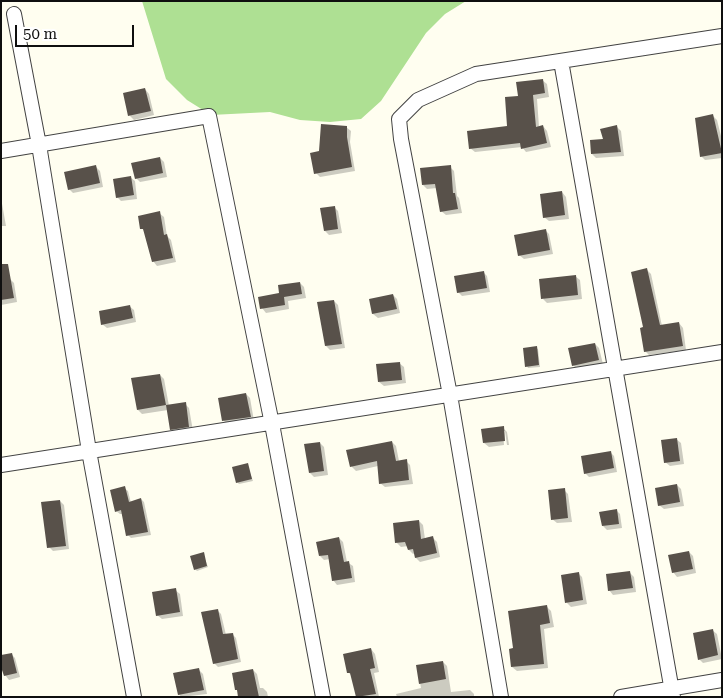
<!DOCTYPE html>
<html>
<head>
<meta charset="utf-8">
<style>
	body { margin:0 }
	#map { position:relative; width:723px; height:698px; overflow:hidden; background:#fffef0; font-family:"Roboto Serif",serif }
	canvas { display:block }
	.frame { position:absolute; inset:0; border:2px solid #0f0f0f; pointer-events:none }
	.scale { position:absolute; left:15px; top:25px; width:119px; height:22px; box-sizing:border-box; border:2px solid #0f0f0f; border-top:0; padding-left:6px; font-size:15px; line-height:18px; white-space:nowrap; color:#0f0f0f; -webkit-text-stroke:4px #fff; paint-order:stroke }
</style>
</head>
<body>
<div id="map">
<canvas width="723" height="698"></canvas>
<div class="frame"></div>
<div class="scale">50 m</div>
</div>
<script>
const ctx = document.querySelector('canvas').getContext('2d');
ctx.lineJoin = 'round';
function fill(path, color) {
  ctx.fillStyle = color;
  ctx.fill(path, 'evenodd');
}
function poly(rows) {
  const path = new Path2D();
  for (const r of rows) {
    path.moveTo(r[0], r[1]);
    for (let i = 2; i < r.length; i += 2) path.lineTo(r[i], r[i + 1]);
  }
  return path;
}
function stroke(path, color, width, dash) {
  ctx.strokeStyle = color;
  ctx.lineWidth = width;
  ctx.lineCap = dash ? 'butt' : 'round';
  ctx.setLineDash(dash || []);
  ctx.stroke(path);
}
const forest = poly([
	[142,1,466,1,445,14,426,33,381,101,361,119,330,122,300,120,270,112,211,115,187,100,166,79]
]);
const shadow = poly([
	[542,80,547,84,549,97,537,99,539,127,543,126,547,131,551,147,526,152,522,147,475,152,470,148,508,128],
	[145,89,149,94,154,115,134,120,130,116],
	[713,116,717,120,722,140,722,158,705,160,701,156],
	[346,127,351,131,350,142,355,171,320,177,316,173,320,152],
	[617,127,621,131,624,156,596,158,592,154],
	[160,158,164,162,167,177,140,182,136,178],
	[96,167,100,171,103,187,73,193,69,189],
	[450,167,454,171,457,196,459,198,462,213,446,215,441,211,437,188,427,189,423,185],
	[130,177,135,181,137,199,121,201,117,197],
	[562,192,566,197,569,219,549,221,544,217],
	[1,198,6,226,1,226],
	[334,207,338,211,342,233,329,235,325,231],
	[159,213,164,217,167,236,171,240,176,262,157,266,153,261,145,232,142,228],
	[545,230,549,234,553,254,524,259,519,255],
	[647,270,651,274,662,326,679,323,683,328,686,350,649,355,645,351],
	[483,272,487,276,490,292,462,296,458,292],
	[575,276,580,280,582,299,547,303,543,299],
	[10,279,14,283,17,302,1,305,1,281],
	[300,283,304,287,306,298,288,301,289,309,266,313,262,308],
	[393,295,397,299,400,313,378,318,373,314,370,300],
	[334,301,338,305,345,348,330,350,326,346],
	[129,306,134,310,136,322,107,328,102,324],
	[595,344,599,348,603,364,577,369,573,365],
	[536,348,538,349,540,367,528,368,527,366],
	[399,363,404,367,406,383,384,386,379,382],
	[160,375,164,379,169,406,185,404,189,408,193,431,175,433,171,429,168,410,142,414,138,410],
	[246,394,250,398,254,421,228,425,224,421,219,399],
	[503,428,507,432,509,445,507,445,505,431,503,431,504,445,489,447,484,443],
	[676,439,681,443,684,464,670,466,665,462],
	[392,442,396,446,399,461,406,461,410,465,413,484,385,487,380,483,378,466,356,471,352,467,348,451],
	[320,443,324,447,328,475,314,477,310,473],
	[610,452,614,456,617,472,589,477,585,473],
	[247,465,253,481,239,484,237,482],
	[677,485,681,489,684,506,664,509,659,505],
	[124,488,128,491,131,503,141,499,144,502,151,535,131,538,128,535,123,514,120,514,116,511],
	[564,490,568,494,572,522,557,523,552,519],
	[60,501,64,505,69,549,53,551,49,547],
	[616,510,620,514,622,528,607,530,603,526],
	[419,521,423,525,425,539,433,538,437,542,440,557,420,562,416,558,415,553,413,554,409,550,408,546,401,547,396,542],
	[339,538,343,542,347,562,353,566,355,582,337,585,333,580,330,559,324,560,320,556],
	[689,552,693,556,696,573,677,577,673,572],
	[203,554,208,567,197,571,195,569],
	[578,573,582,577,587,604,571,607,567,603],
	[630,573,634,577,636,592,613,595,609,590],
	[175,590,180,594,183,616,162,619,157,615],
	[547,607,551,611,554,627,544,629,548,668,517,671,512,667,511,650,515,649],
	[217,610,221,614,226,635,232,634,236,638,241,662,218,667,214,663],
	[712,630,717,634,722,659,703,663,699,659],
	[371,649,375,654,379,672,374,673,379,697,357,697,352,676,348,672],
	[11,654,15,658,20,677,9,680,5,675],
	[443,662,447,666,451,692,470,690,474,694,474,697,397,697,396,694,421,688,417,666],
	[199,670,203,674,207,694,181,697,179,694],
	[253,670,257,674,260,688,263,688,267,692,268,697,239,697]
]);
const building = poly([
	[543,79,545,93,533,95,536,127,543,125,547,143,521,149,520,143,469,149,467,131,507,126,505,97,518,96,516,82],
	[145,88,151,111,128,116,123,93],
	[713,114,722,153,700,157,695,118],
	[321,124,347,126,347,137,352,167,314,174,310,153,319,151],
	[617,125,621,152,591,154,590,140,603,139,600,129],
	[160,157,163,173,135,179,131,163],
	[96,165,100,183,68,190,64,172],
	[451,165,453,193,455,193,458,209,440,212,435,184,422,185,420,168],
	[131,176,134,195,116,198,113,179],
	[562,191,565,215,543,218,540,194],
	[335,206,338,229,324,231,320,208],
	[160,211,164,235,167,234,173,258,152,262,143,229,140,229,138,216],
	[546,229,550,250,518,256,514,235],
	[1,264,8,264,14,298,1,300],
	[647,268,660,325,679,322,683,346,644,352,640,328,643,327,631,272],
	[484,271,487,288,457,293,454,276],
	[576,275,578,295,541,299,539,279],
	[300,282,302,294,284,297,285,305,260,309,258,297,279,293,278,285],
	[393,294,397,309,372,314,369,299],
	[334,300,342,344,325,346,317,302],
	[130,305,133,318,101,325,99,311],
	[595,343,599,360,572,366,568,348],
	[537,346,539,365,525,367,523,348],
	[400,362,402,380,378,382,376,364],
	[160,374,166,405,137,410,131,378],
	[246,393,251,417,222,421,218,398],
	[186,402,189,427,170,430,166,405],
	[504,426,505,441,483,443,481,429],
	[677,438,680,461,664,463,661,440],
	[392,441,396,461,407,459,409,480,379,484,377,461,350,467,346,450],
	[320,442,324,471,309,473,304,444],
	[611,451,614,468,584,474,581,456],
	[248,463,252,479,236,483,232,467],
	[677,484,680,502,658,506,655,488],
	[125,486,129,502,141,498,148,532,126,536,121,510,115,512,110,490],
	[565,488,568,518,551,520,548,490],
	[60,500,66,546,47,548,41,502],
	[617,509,619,524,602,526,599,512],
	[419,520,421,539,433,536,437,553,415,558,413,549,408,550,405,542,395,543,393,523],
	[339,537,344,562,349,561,352,578,332,581,328,555,319,556,316,542],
	[689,551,693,569,672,573,668,555],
	[204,552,207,566,194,570,190,556],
	[630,571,633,588,608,591,606,574],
	[579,572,583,600,565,603,561,575],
	[176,588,180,612,156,616,152,592],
	[547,605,550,623,540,625,544,664,511,667,509,649,513,648,508,611],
	[218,609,223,634,233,633,238,659,213,664,201,612],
	[713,629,718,655,698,660,693,633],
	[371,648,375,668,370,669,376,694,356,697,350,673,347,673,343,654],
	[12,653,17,673,4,676,1,667,1,655],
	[443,661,446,679,419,684,416,665],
	[199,668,204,690,178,695,173,673],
	[253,669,259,697,238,697,237,690,235,690,232,673]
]);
const minor = poly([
	[14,14,39,145,89,451,134,697],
	[561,61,673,697],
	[1,151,209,116,272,424,323,697],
	[1,465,722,352],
	[501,697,450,395,401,139,399,119,418,100,476,74,722,36],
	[621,697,722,680]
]);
fill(forest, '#aee093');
fill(shadow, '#0003');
fill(building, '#58514a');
stroke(minor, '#424242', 16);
stroke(minor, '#fff', 14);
</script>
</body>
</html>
